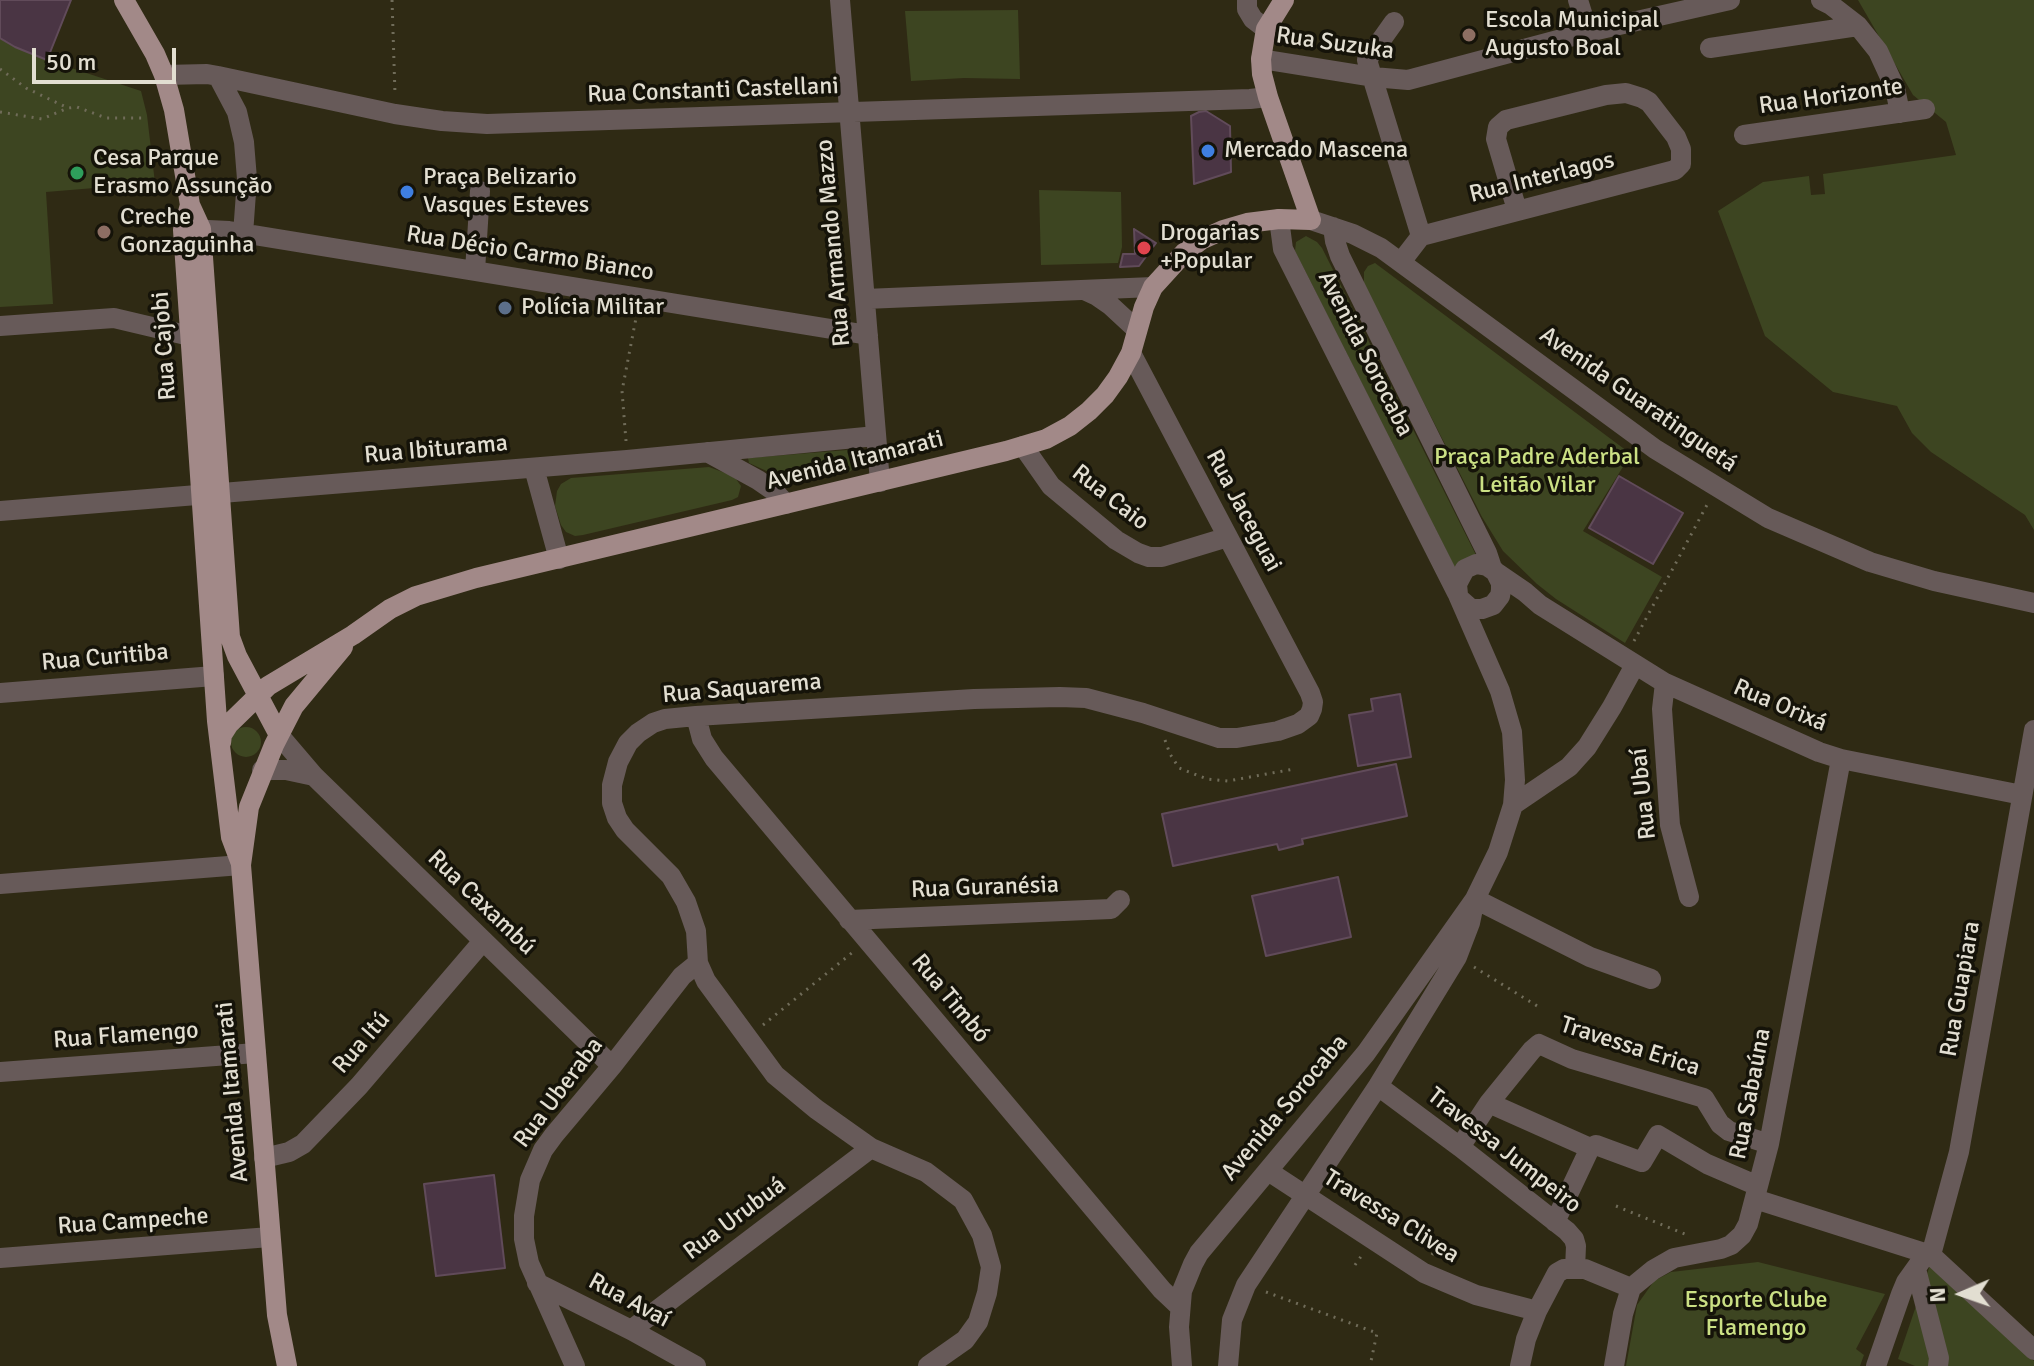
<!DOCTYPE html>
<html>
<head>
<meta charset="utf-8">
<style>
	body { margin:0 }
	#map { position:relative; width:2034px; height:1366px; overflow:hidden; background:#2f2a14; font-family:Signika,sans-serif }
	canvas { display:block }
	.north { position:absolute; left:1922px; top:1254px; width:80px; height:80px; -webkit-text-stroke:6px #151309; paint-order:stroke; rotate:268deg; font-size:22px; font-weight:700; line-height:32px; text-align:center; color:#e2ded1 }
	.north::after { content:''; display:block; margin:auto; width:28px; height:36px; background:#e2ded1; clip-path:polygon(50% 0,100% 100%,50% 72%,0 100%) }
	.scale { position:absolute; left:32px; top:48px; width:144px; height:36px; box-sizing:border-box; border:4px solid #e2ded1; border-top:0; padding-left:10px; font-size:24px; line-height:28px; white-space:nowrap; color:#e2ded1; -webkit-text-stroke:6px #151309; paint-order:stroke }
</style>
</head>
<body>
<div id="map">
<canvas width="2034" height="1366"></canvas>
<div class="north">N</div>
<div class="scale">50 m</div>
</div>
<script>
const ctx = document.querySelector('canvas').getContext('2d');
ctx.lineJoin = 'round';
function fill(path, color) {
  ctx.fillStyle = color;
  ctx.fill(path, 'evenodd');
}
function poly(rows) {
  const path = new Path2D();
  for (const r of rows) {
    if (r.length === 3) {
      path.moveTo(r[0] + r[2], r[1]);
      path.arc(r[0], r[1], r[2], 0, 2 * Math.PI);
      continue;
    }
    path.moveTo(r[0], r[1]);
    for (let i = 2; i < r.length; i += 2) path.lineTo(r[i], r[i + 1]);
  }
  return path;
}
function stroke(path, color, width, dash) {
  ctx.strokeStyle = color;
  ctx.lineWidth = width;
  ctx.lineCap = dash ? 'butt' : 'round';
  ctx.setLineDash(dash || []);
  ctx.stroke(path);
}
function label(font, color, halo, rows, align = 'center') {
  ctx.font = font + ' Signika,sans-serif';
  ctx.lineWidth = 7;
  ctx.setLineDash([]);
  ctx.textBaseline = 'middle';
  ctx.strokeStyle = halo;
  ctx.fillStyle = color;
  for (const [text, x, y, turn = 0] of rows) {
    ctx.save();
    ctx.translate(x, y);
    ctx.rotate((+turn || 0) * Math.PI / 180);
    ctx.textAlign = isNaN(turn) ? turn : align;
    if (halo) ctx.strokeText(text, 0, 0);
    ctx.fillText(text, 0, 0);
    ctx.restore();
  }
}
const green = poly([
	[1858,0,2034,0,2034,530,2025,515,1931,452,1912,433,1897,406,1833,392,1765,336,1718,211,1763,182,1809,176,1811,195,1825,194,1823,174,1956,155,1946,122,1913,95],
	[1018,10,1020,79,964,78,911,81,905,11],
	[0,38,15,47,47,60,141,91,147,115,155,183,46,192,53,304,0,307],
	[1039,190,1121,192,1122,247,1118,263,1041,265],
	[1306,236,1317,242,1322,248,1477,557,1455,568,1295,251,1296,242],
	[1375,263,1631,454,1583,531,1662,577,1625,643,1556,599,1537,584,1503,551,1482,517,1367,291,1364,284,1364,272,1368,266],
	[847,450,852,452,854,455,856,463,851,471,807,481,799,482,784,479,749,463,748,458],
	[709,467,728,474,736,479,741,486,738,497,732,500,583,535,575,536,566,532,561,525,555,506,557,491,561,484,571,478],
	[246,742,15],
	[1758,1262,1885,1294,1856,1349,1864,1355,1860,1366,1626,1366,1637,1305,1654,1281,1671,1272],
	[1931,1262,2034,1361,2034,1366,1915,1366,1898,1359]
]);
const building = poly([
	[0,0,71,0,47,60,15,47,0,38,0,0],
	[1206,111,1230,126,1231,172,1194,184,1191,116,1199,112,1206,111],
	[1134,229,1156,243,1139,266,1120,267,1123,254,1135,254,1134,229],
	[1619,476,1683,513,1653,564,1589,528,1619,476],
	[1400,694,1411,757,1358,766,1349,715,1373,711,1371,699,1400,694],
	[1396,764,1407,816,1302,839,1303,844,1279,850,1277,844,1173,866,1162,814,1396,764],
	[1338,877,1351,937,1266,956,1252,896,1338,877],
	[494,1175,505,1268,436,1276,424,1184,494,1175]
]);
const path = poly([
	[392,0,395,94],
	[0,69,26,88,68,108],
	[0,112,42,119,68,108,77,107,106,118,142,118],
	[626,441,622,391,636,318],
	[1634,641,1708,503],
	[1165,740,1170,754,1179,768,1207,779,1228,781,1294,769],
	[1474,967,1542,1009],
	[763,1025,853,952],
	[1580,1041,1587,1026],
	[1616,1206,1687,1235],
	[1432,1255,1442,1234],
	[1355,1265,1362,1255],
	[1266,1292,1377,1333,1370,1366]
]);
const minor = poly([
	[840,0,880,482],
	[1247,0,1247,9,1253,19,1266,29],
	[1578,0,1588,32],
	[1821,0,1831,5,1858,26,1878,51,1895,88,1900,113],
	[1394,22,1367,60,1421,236,1401,262],
	[1710,48,1858,26],
	[1261,59,1373,77,1408,80,1588,32,1730,0],
	[164,75,207,74,218,76,395,114,442,121,487,124,1250,99,1268,97],
	[218,76,237,112,244,142,247,179,243,234],
	[1744,135,1925,109],
	[1279,219,1283,249,1457,593],
	[1311,220,1353,234,1381,248,1655,449,1768,518,1870,562,1934,581,2034,603],
	[1333,227,1335,241,1340,256,1487,553,1492,568],
	[187,229,229,231,868,335],
	[1421,236,1675,170,1681,164,1681,149,1676,137,1649,102,1642,98,1626,93,1606,95,1506,120,1498,127,1496,139,1517,210],
	[475,271,480,191],
	[1084,290,1097,296,1110,305,1137,330],
	[865,299,1153,287],
	[0,326,114,318,190,336,206,335],
	[1023,446,1051,486,1116,540,1138,553,1149,557,1162,557,1228,537],
	[707,452,758,480,774,491,786,504],
	[534,468,559,559],
	[0,511,627,460,876,436],
	[1461,600,1470,608,1476,609,1482,609,1493,605,1500,596,1501,590,1501,583,1495,571],
	[1665,683,1662,709,1670,825,1689,897],
	[0,693,214,676],
	[696,716,702,739,714,758,1162,1290,1180,1307],
	[279,735,314,776,612,1066],
	[262,770,286,770,314,776],
	[1513,805,1569,767,1587,747,1612,707,1635,665],
	[0,884,241,865],
	[849,920,1111,909,1120,900],
	[0,1072,256,1053],
	[1378,1086,1460,1147,1567,1231,1574,1239,1576,1246,1575,1269],
	[1489,1103,1590,1148,1596,1145,1642,1162,1658,1135,1707,1164,1758,1186],
	[1460,1147,1489,1103,1532,1050,1539,1044,1572,1059,1704,1098,1720,1124,1729,1131,1769,1144],
	[264,1158,289,1152,303,1144,359,1086,483,941],
	[1268,1171,1424,1273,1476,1295,1537,1311],
	[1755,1199,1931,1255,2034,1350],
	[1555,1222,1590,1148],
	[1931,1255,1959,1152,2034,730],
	[0,1258,270,1237],
	[1916,1269,1939,1358,1938,1366],
	[537,1283,631,1330,696,1366],
	[631,1330,871,1148],
	[575,1366,529,1263,524,1239,524,1216,530,1180,543,1150,554,1135,612,1066,682,976,698,963],
	[928,1366,965,1340,978,1322,987,1293,991,1267,982,1235,963,1200,926,1172,871,1148,816,1109,775,1075,706,981,698,963,696,931,686,902,671,876,625,830,617,818,612,803,612,785,618,762,628,743,638,733,653,723,665,719,696,716,974,699,1060,697,1086,698,1143,713,1219,738,1237,738,1278,731,1298,724,1309,716,1312,709,1313,702,1310,693,1131,353],
	[1182,1366,1179,1327,1182,1291,1193,1264,1199,1253,1366,1053,1475,899,1498,852,1513,805,1515,780,1512,732,1500,691,1458,595,1457,584,1465,569,1476,564,1487,566,1525,592,1540,605,1665,683,1819,752,1841,759,2022,795],
	[1228,1366,1232,1320,1246,1285,1378,1086,1457,957,1470,923,1475,899,1590,957,1651,979],
	[1520,1366,1526,1339,1537,1311,1557,1273,1564,1269,1585,1269,1631,1288],
	[1614,1366,1623,1314,1631,1288,1653,1270,1674,1258,1721,1249,1731,1245,1742,1235,1748,1224,1769,1144,1841,759],
	[1876,1366,1901,1294,1906,1282,1926,1254]
]);
const major = poly([
	[124,0,155,54,164,75,174,110,190,205,201,229,230,637,237,656,279,735],
	[190,205,183,230,217,721,231,837,240,861],
	[221,743,222,735,229,724,268,686,353,635,390,609,416,596,476,578,1006,451,1046,439,1070,426,1089,411,1105,395,1118,377,1131,353,1144,307,1153,287,1184,253,1201,240,1223,230,1247,223,1279,219,1311,220,1268,97,1262,74,1261,59,1266,29,1284,0],
	[287,1366,277,1315,241,865,249,807,274,745,294,706,343,647]
]);
const markers = [
	[1469,35,8,"#8d6e63"],
	[1208,151,8,"#3f7fe0"],
	[77,173,8,"#2e9e5b"],
	[407,192,8,"#3f7fe0"],
	[104,232,8,"#8d6e63"],
	[1144,248,8,"#e0444e"],
	[505,308,8,"#5c6f8a"]
];
const poiNames = [
	["Escola Municipal",1485,21],
	["Augusto Boal",1485,49],
	["Mercado Mascena",1224,151],
	["Cesa Parque",93,159],
	["Erasmo Assunçăo",93,187],
	["Praça Belizario",423,178],
	["Vasques Esteves",423,206],
	["Creche",120,218],
	["Gonzaguinha",120,246],
	["Drogarias",1160,234],
	["+Popular",1160,262],
	["Polícia Militar",521,308]
];
const streetNames = [
	["Rua Suzuka",1335,44,8],
	["Rua Constanti Castellani",713,91,-2],
	["Rua Horizonte",1831,97,-8],
	["Rua Interlagos",1542,178,-14],
	["Rua Armando Mazzo",834,243,-95],
	["Rua Décio Carmo Bianco",530,254,9],
	["Rua Cajobi",165,346,-94],
	["Avenida Sorocaba",1365,354,63],
	["Avenida Guaratinguetá",1638,400,35],
	["Rua Ibiturama",436,450,-5],
	["Avenida Itamarati",855,461,-14],
	["Rua Caio",1110,498,38],
	["Rua Jaceguai",1243,511,62],
	["Rua Curitiba",105,658,-5],
	["Rua Saquarema",742,689,-5],
	["Rua Orixá",1780,706,23],
	["Rua Ubaí",1644,794,-96],
	["Rua Guranésia",985,888,-2],
	["Rua Caxambú",481,903,44],
	["Rua Guapiara",1961,989,-80],
	["Rua Timbó",950,999,50],
	["Rua Flamengo",126,1036,-4],
	["Rua Itú",362,1043,-49],
	["Travessa Erica",1630,1047,18],
	["Avenida Itamarati",233,1092,-95],
	["Rua Uberaba",559,1093,-53],
	["Rua Sabaúna",1751,1094,-79],
	["Avenida Sorocaba",1285,1108,-50],
	["Travessa Jumpeiro",1504,1151,38],
	["Travessa Clivea",1391,1217,32],
	["Rua Urubuá",735,1219,-37],
	["Rua Campeche",133,1222,-4],
	["Rua Avaí",629,1301,28]
];
const parkNames = [
	["Praça Padre Aderbal",1537,458],
	["Leitão Vilar",1537,486],
	["Esporte Clube",1756,1301],
	["Flamengo",1756,1329]
];
fill(green, '#3d4521');
fill(building, '#4a3544');
stroke(building, '#614b5a', 2);
stroke(path, '#706c59', 3, [2, 6]);
stroke(minor, '#675a59', 20);
stroke(major, '#a28988', 20);
for (const [x, y, r, color] of markers) {
  const dot = new Path2D();
  dot.arc(x, y, r, 0, 2 * Math.PI);
  ctx.fillStyle = color;
  ctx.fill(dot);
  stroke(dot, '#151309', 3);
}
label('24px', '#e2ded1', '#151309', poiNames, 'left');
label('24px', '#e2ded1', '#151309', streetNames);
label('24px', '#cbe084', '#151309', parkNames);
</script>
</body>
</html>
